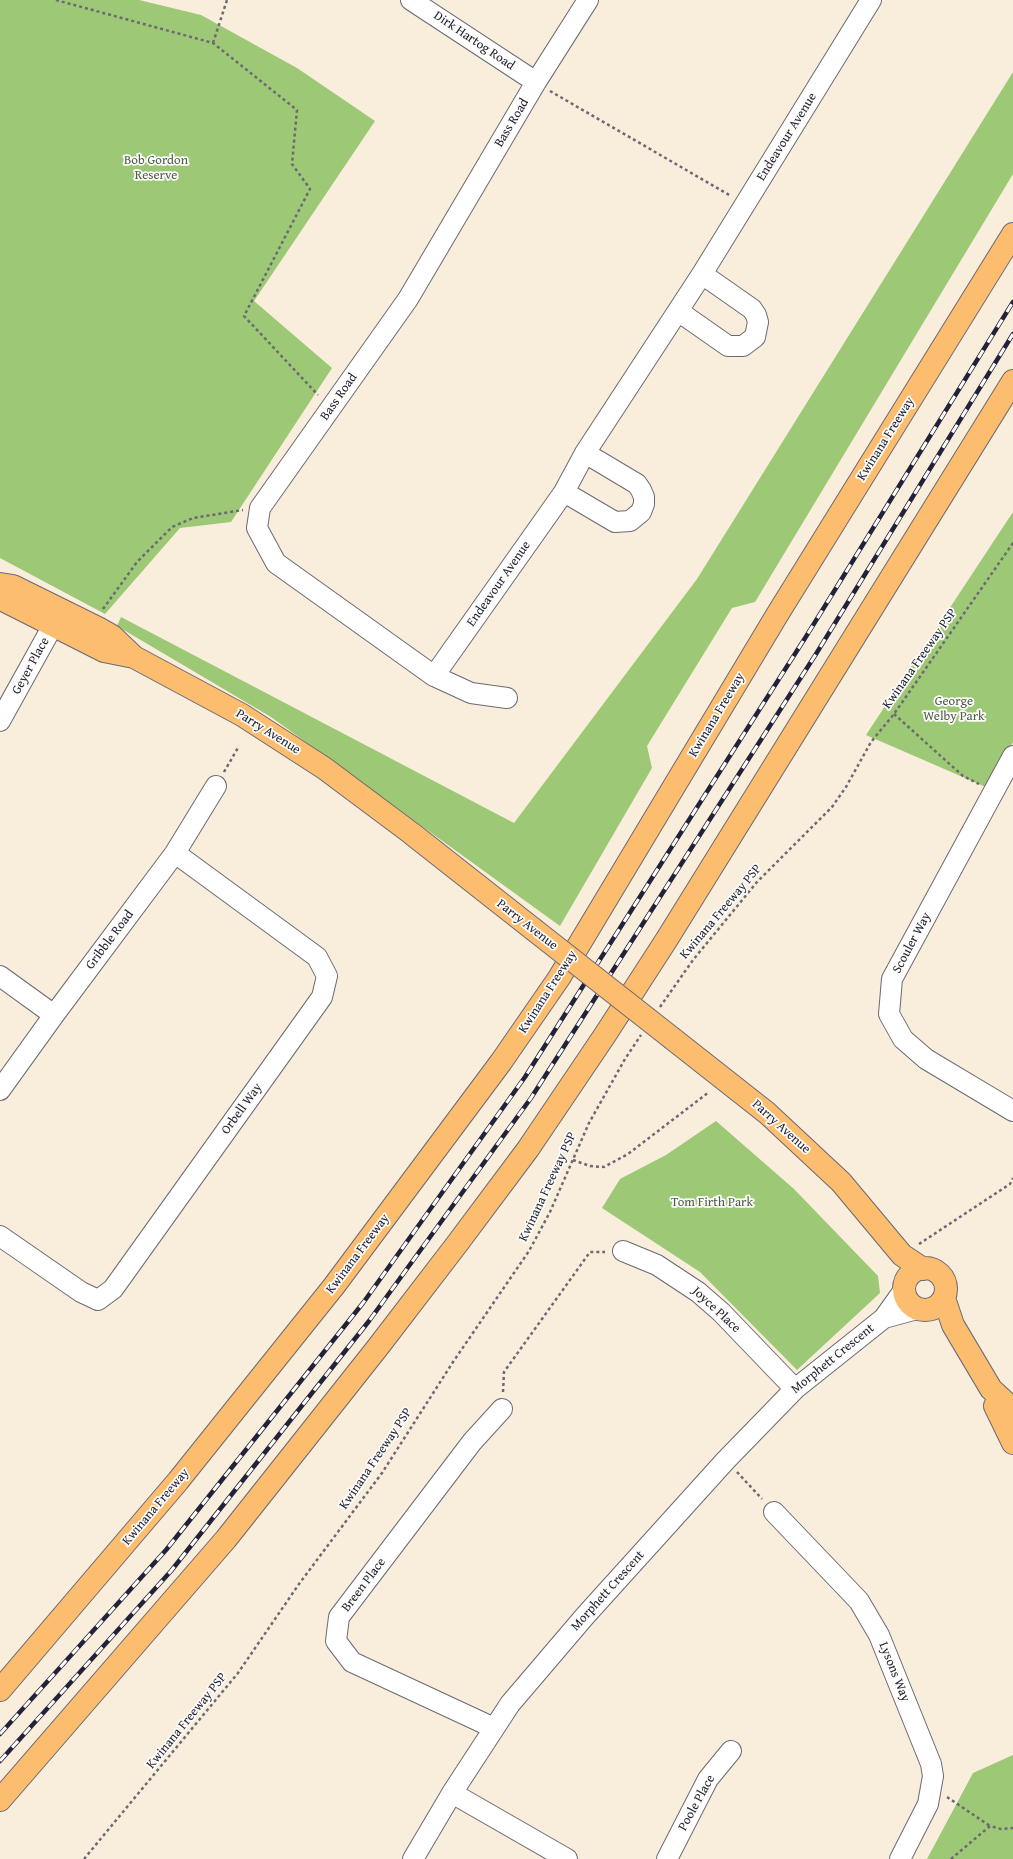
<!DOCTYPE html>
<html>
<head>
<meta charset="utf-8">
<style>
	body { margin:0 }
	canvas { display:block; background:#f9eddc }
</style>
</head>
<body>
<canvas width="1013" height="1859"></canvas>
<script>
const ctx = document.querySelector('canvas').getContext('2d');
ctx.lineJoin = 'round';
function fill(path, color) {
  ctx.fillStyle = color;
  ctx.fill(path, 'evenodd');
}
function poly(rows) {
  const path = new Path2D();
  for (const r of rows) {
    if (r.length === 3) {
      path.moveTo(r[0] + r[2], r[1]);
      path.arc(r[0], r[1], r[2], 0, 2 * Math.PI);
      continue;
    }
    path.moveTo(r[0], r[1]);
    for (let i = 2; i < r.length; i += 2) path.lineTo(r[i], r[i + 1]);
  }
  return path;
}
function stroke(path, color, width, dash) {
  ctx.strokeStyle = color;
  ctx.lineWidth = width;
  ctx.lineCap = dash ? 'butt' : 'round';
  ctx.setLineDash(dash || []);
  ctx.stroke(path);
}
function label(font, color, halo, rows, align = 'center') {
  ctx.font = font + ' "Gentium Book Plus",serif';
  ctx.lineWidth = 3.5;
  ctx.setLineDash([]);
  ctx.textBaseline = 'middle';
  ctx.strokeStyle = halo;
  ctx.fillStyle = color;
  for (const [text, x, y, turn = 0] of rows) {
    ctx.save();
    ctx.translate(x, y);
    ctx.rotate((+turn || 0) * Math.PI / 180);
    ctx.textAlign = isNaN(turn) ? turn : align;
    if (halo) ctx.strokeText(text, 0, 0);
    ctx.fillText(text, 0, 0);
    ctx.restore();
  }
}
const green = poly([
	[0,0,139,0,201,15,297,68,375,121,254,301,332,368,231,522,180,528,105,614,0,558],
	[1013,72,1013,174,755,602,732,608,647,746,652,768,560,926,271,717,117,626,121,617,514,823,697,579],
	[1013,512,1013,742,988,788,866,735],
	[716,1121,794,1189,878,1276,880,1293,797,1370,700,1272,602,1208,620,1179,666,1155],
	[1013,1755,1013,1859,927,1859,973,1773]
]);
const path = poly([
	[56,0,213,43,297,110,292,164,310,189,244,316,318,395],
	[213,43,227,0],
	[550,91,731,196],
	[103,609,137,562,172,527,193,518,243,510],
	[894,714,963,776,979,784],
	[224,772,239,746],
	[660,1007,693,960,757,882,832,807,846,787,871,742,894,714,1013,543],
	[573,1160,590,1166,604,1167,628,1154,709,1092],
	[919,1244,1010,1184,1013,1178],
	[503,1392,504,1372,590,1252,605,1252],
	[737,1472,762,1499],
	[947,1797,990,1826],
	[84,1859,238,1673,299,1584,382,1473,453,1362,529,1251,550,1212,589,1123,625,1059,641,1035],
	[951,1859,990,1826,1001,1829,1013,1828]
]);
const minor = poly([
	[411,0,536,82],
	[678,311,728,346,743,346,755,337,758,322,756,315,752,309,702,274],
	[564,492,615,522,630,521,641,512,644,504,644,497,641,490,637,484,585,453],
	[434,676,564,492,585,453,702,274,871,0],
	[507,698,471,693,434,676,276,563,257,528,260,508,408,299,536,82,588,0],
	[0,721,61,611],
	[1013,756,892,979,889,1014,903,1039,926,1059,1013,1111],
	[0,976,54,1015],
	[0,1090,54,1015,175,853,216,786],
	[0,1236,81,1292,98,1300,113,1289,322,997,327,976,317,957,175,853],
	[623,1251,657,1265,698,1292,721,1312,795,1389],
	[884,1318,917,1309],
	[774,1512,859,1601,879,1635,931,1764,933,1776,928,1804,900,1859],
	[494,1728,352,1662,336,1641,339,1617,472,1442,502,1409],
	[413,1859,452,1793],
	[567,1859,452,1793,510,1704,585,1616,726,1460,795,1389,884,1318,904,1290],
	[667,1859,708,1779,731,1751]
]);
const major = poly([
	[0,584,13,586,98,628,112,636,134,657,242,715,324,768,411,833,533,929],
	[0,596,5,601,104,651,134,657],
	[673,1039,767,1113,841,1182,902,1255,923,1269],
	[925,1289,21],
	[944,1298,953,1325,991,1389,1005,1402,1013,1419],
	[995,1406,1013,1443]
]);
const highway = poly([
	[0,1690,178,1481,334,1286,501,1062,559,978,777,615,1013,234],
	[0,1800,226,1539,378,1347,457,1244,528,1149,605,1035,667,939,1013,381]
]);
const rail = poly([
	[0,1734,166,1550,363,1303,525,1077,807,635,1013,302],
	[0,1761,171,1571,369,1321,531,1098,816,654,1013,334]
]);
const majorBridge = poly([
	[533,929,673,1039]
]);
const streetNames = [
	["Dirk Hartog Road",474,41,34],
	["Bass Road",512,123,-59],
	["Endeavour Avenue",787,137,-58],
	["Bass Road",339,397,-55],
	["Kwinana Freeway",886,439,-58],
	["Endeavour Avenue",499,584,-55],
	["Kwinana Freeway PSP",920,659,-55],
	["Geyer Place",31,666,-61],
	["Kwinana Freeway",717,715,-59],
	["Parry Avenue",268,732,32],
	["Kwinana Freeway PSP",721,912,-50],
	["Parry Avenue",527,925,38],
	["Gribble Road",110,940,-53],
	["Scouler Way",912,943,-62],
	["Kwinana Freeway",548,992,-57],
	["Orbell Way",242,1109,-54],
	["Parry Avenue",781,1127,42],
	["Kwinana Freeway PSP",548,1187,-65],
	["Kwinana Freeway",358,1254,-53],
	["Joyce Place",716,1310,43],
	["Morphett Crescent",833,1359,-39],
	["Kwinana Freeway PSP",376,1459,-56],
	["Kwinana Freeway",156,1507,-50],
	["Breen Place",364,1585,-53],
	["Morphett Crescent",608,1591,-48],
	["Lysons Way",894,1672,68],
	["Kwinana Freeway PSP",187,1721,-51],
	["Poole Place",697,1803,-61]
];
const parkNames = [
	["Bob Gordon",156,161],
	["Reserve",156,176],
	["George",954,702],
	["Welby Park",954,717],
	["Tom Firth Park",712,1203]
];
fill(green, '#9dc875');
stroke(minor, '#6d6973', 22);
stroke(major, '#6d6973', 24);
stroke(highway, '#6d6973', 24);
stroke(path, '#6d6973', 2.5, [3, 3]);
stroke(minor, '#fff', 20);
stroke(major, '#fcbd6f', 22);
stroke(highway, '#fcbd6f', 22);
stroke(rail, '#22223b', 4.5);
stroke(rail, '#fdfcf7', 3, [9]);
stroke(majorBridge, '#6d6973', 24, []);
stroke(majorBridge, '#fcbd6f', 22);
label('13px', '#22223b', '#fdfcf7', streetNames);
label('13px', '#4d5c4f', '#fdfcf7', parkNames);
</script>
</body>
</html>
